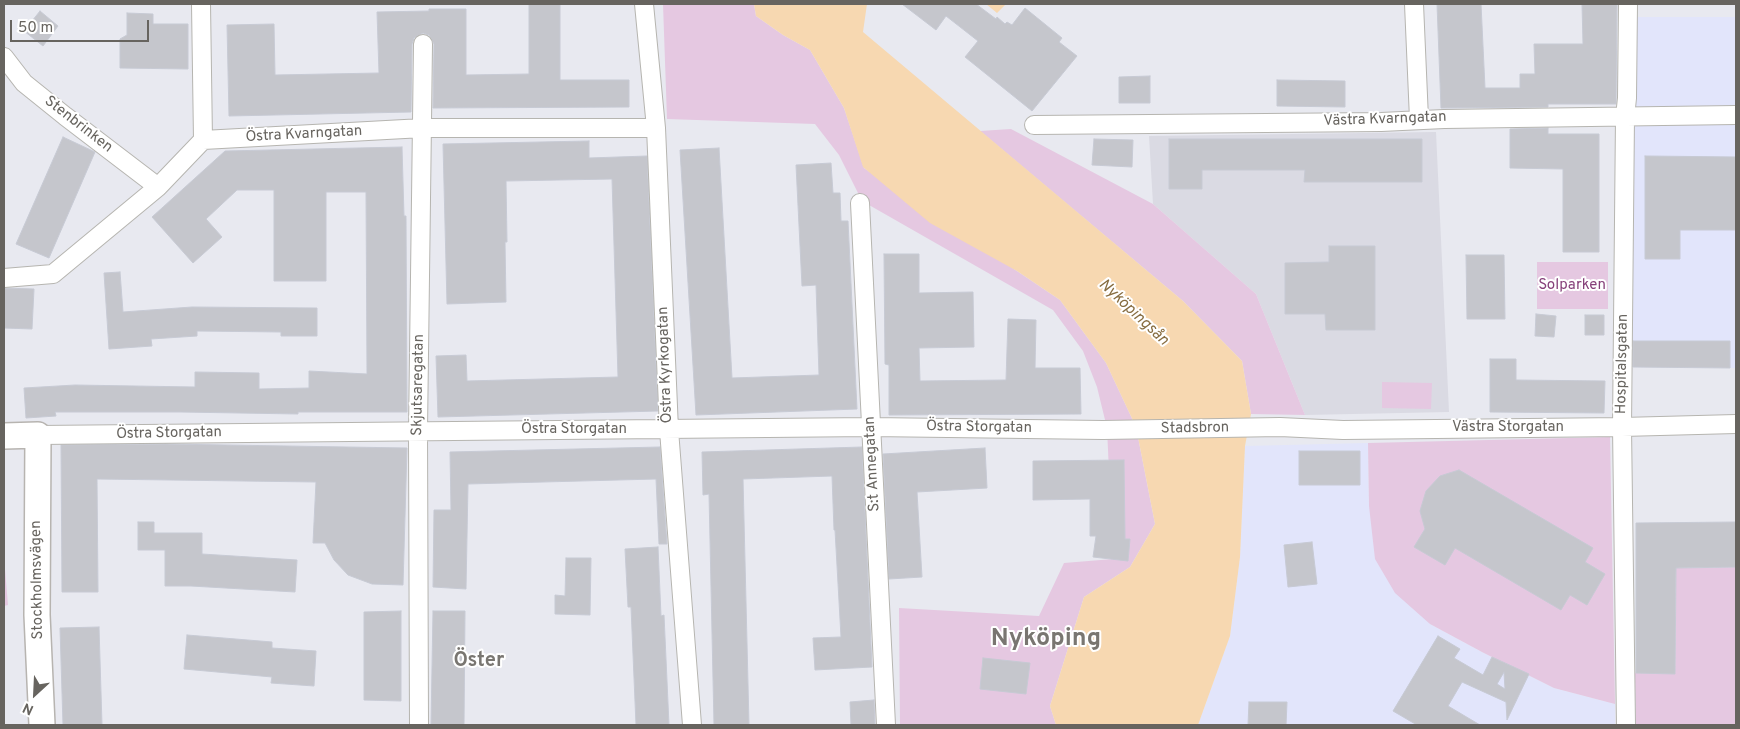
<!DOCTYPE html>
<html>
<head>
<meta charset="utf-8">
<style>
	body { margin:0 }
	#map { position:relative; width:1740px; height:729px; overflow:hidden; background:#e8e9f0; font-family:Overpass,sans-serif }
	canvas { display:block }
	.frame { position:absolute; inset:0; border:5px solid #67645f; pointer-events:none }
	.north { position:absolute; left:10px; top:669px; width:50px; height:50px; -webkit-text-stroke:4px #fff; paint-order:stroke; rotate:205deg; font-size:14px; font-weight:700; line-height:20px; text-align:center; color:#67645f }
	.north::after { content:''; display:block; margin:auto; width:18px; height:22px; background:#67645f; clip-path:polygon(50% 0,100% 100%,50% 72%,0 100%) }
	.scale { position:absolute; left:10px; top:20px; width:139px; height:22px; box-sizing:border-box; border:2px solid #67645f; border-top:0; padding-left:6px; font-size:15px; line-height:18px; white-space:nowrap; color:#67645f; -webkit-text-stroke:4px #fff; paint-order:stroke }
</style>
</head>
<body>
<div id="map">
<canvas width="1740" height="729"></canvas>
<div class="frame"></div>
<div class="north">N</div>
<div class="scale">50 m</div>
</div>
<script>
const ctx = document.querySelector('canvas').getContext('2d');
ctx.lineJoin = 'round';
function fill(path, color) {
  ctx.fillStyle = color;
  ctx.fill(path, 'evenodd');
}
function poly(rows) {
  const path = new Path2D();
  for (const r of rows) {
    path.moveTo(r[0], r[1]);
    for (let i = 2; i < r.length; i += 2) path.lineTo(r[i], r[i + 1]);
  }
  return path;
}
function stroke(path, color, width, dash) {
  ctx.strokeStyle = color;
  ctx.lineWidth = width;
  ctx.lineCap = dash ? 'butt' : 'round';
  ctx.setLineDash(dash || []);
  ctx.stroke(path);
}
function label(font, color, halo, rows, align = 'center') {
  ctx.font = font + ' Overpass,sans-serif';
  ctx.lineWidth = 4;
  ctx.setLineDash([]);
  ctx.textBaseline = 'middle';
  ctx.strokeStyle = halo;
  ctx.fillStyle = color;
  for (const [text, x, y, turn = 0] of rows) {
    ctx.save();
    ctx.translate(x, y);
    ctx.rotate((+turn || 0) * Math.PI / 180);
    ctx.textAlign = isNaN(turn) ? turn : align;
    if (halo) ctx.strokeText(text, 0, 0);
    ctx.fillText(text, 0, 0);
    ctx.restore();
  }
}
const commercial = poly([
	[1620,17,1736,17,1736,368,1627,367],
	[1368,443,1369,506,1430,624,1482,652,1554,688,1615,704,1615,725,1198,725,1230,636,1240,557,1245,446]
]);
const education = poly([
	[1436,132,1449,412,1305,415,1256,294,1153,204,1149,136]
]);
const green = poly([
	[663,4,754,4,756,16,783,35,810,50,844,108,864,168,1060,300,1106,363,1136,427,1155,524,1130,567,1084,597,1050,706,1056,725,900,725,899,608,1039,616,1064,563,1113,559,1107,428,1097,387,1083,351,1053,310,862,201,839,155,815,124,667,119],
	[1011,129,1153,204,1256,294,1305,415,1251,414,1242,361,1183,301,980,131],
	[1537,262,1608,262,1608,309,1537,309],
	[1382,382,1432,383,1431,409,1382,408],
	[1610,437,1615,704,1554,688,1482,652,1430,624,1395,593,1375,559,1369,506,1368,443],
	[4,557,8,605,4,606],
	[1736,567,1736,725,1636,725,1635,673,1675,673,1676,568]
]);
const water = poly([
	[754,4,867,4,863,32,1183,301,1242,361,1251,414,1245,446,1240,557,1230,636,1198,725,1056,725,1050,706,1084,597,1130,567,1155,524,1136,427,1106,363,1060,300,1017,271,930,223,863,167,844,108,810,50,783,35,756,16],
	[986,4,1006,4,997,13]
]);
const building = poly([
	[529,4,560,4,560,80,629,80,629,107,433,108,434,44,429,35,423,33,414,38,412,44,411,112,229,116,227,25,274,24,275,75,379,73,377,12,429,11,429,9,466,9,466,75,529,74,529,4],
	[902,4,976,4,996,19,997,17,1005,24,1007,22,1012,25,1025,8,1062,38,1059,42,1077,56,1032,111,965,57,978,41,946,16,936,30,902,4],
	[1437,4,1481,4,1485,88,1520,88,1520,74,1535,74,1534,44,1583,44,1582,4,1617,4,1616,104,1548,104,1548,107,1441,108,1437,4],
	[40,11,58,26,43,46,24,31,40,11],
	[127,13,153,14,153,24,188,24,188,69,120,68,120,39,127,35,127,13],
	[1150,76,1150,103,1119,103,1119,77,1150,76],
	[1277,80,1345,81,1345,107,1277,106,1277,80],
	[1548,128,1548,134,1599,134,1599,252,1563,252,1563,169,1510,168,1510,129,1548,128],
	[63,137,95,152,49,258,16,244,63,137],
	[1094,139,1133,140,1132,167,1092,165,1094,139],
	[1169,139,1422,139,1422,182,1304,182,1305,170,1202,170,1202,189,1169,189,1169,139],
	[589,141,589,158,647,156,658,411,438,417,436,356,466,355,467,381,618,377,612,179,506,181,507,242,505,242,506,302,447,304,443,144,589,141],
	[402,147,404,216,406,216,407,412,298,412,298,414,181,412,55,412,56,416,26,418,24,388,75,385,195,387,195,372,259,373,259,389,309,388,309,371,367,374,366,192,326,192,326,281,274,281,274,190,237,190,206,219,222,237,193,263,152,217,225,151,402,147],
	[719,148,732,378,819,375,816,285,802,286,796,165,831,163,833,193,840,193,841,221,848,221,857,409,696,415,680,150,719,148],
	[1645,156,1736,157,1736,230,1680,230,1680,259,1645,259,1645,156],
	[1329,246,1375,246,1375,330,1326,330,1325,314,1285,314,1285,263,1329,262,1329,246],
	[884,254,919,254,919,293,973,292,974,347,919,348,920,381,1006,380,1008,319,1036,320,1035,368,1080,368,1081,414,889,415,889,365,885,364,884,254],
	[1466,255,1504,255,1505,319,1467,319,1466,255],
	[120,272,123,312,192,307,317,308,317,336,281,336,281,332,197,331,197,336,151,339,152,346,109,349,104,273,120,272],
	[4,288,34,289,32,329,4,328,4,288],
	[1536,314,1556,316,1554,337,1535,336,1536,314],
	[1585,315,1604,315,1604,335,1585,335,1585,315],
	[1633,341,1730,341,1730,368,1633,367,1633,341],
	[1490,359,1516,359,1516,380,1605,381,1604,413,1490,412,1490,359],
	[166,444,407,448,403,585,372,584,348,575,334,560,325,543,313,543,316,482,97,479,98,592,62,592,61,445,166,444],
	[660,447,667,544,659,544,656,479,468,484,466,589,433,587,434,510,451,510,450,452,660,447],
	[862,447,872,667,815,670,813,638,841,637,835,530,834,530,832,476,743,479,749,725,714,725,709,494,703,495,702,452,862,447],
	[985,448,987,488,917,492,922,577,889,579,883,454,985,448],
	[1299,451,1360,451,1360,485,1299,485,1299,451],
	[1124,460,1125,539,1130,539,1128,561,1093,557,1096,536,1090,536,1090,499,1033,500,1033,461,1124,460],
	[1459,470,1593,548,1585,562,1605,574,1587,605,1570,595,1561,610,1455,548,1445,565,1414,547,1425,529,1420,511,1426,491,1440,476,1459,470],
	[138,522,154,522,154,533,202,533,202,554,297,560,295,592,191,586,165,586,165,550,138,550,138,522],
	[1736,522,1736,567,1676,568,1675,674,1636,673,1636,523,1736,522],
	[1312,542,1317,584,1288,587,1284,545,1312,542],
	[658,547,661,616,664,615,669,725,636,725,631,607,628,607,625,549,658,547],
	[566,558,591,558,590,615,555,614,555,595,565,596,566,558],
	[401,611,401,701,364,700,364,612,401,611],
	[433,611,465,611,464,725,431,725,433,611],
	[99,627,102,725,63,725,60,628,99,627],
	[187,635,272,642,272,648,316,651,314,686,271,683,272,677,184,669,187,635],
	[1438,636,1460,649,1454,658,1483,675,1492,657,1529,674,1507,720,1506,702,1462,682,1448,706,1480,725,1417,725,1393,711,1438,636],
	[1504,672,1505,689,1497,684,1504,672],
	[983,658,1030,663,1026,694,980,689,983,658],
	[874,700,875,725,851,725,850,702,874,700],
	[1249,702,1287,702,1286,725,1248,725,1249,702]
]);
const street = poly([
	[201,4,203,140],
	[644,4,656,128,669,430,692,725],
	[1414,4,1419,119],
	[4,57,24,83,65,116,158,187],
	[1034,125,1381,122,1444,119,1736,115],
	[860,203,886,725],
	[4,278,53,274,158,187,203,140,423,128,656,128],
	[38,435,871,427,1103,430,1280,427,1343,430,1622,427,1736,424],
	[419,725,418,431,423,44],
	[1626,725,1622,427,1625,117,1627,98,1628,4]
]);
const secondary = poly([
	[4,436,38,435,37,615,42,725]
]);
const streetNames = [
	["Västra Kvarngatan",1385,120,-2],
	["Stenbrinken",78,125,38],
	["Östra Kvarngatan",304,135,-3],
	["Hospitalsgatan",1623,364,-89],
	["Östra Kyrkogatan",666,365,-92],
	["Skjutsaregatan",419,385,-89],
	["Östra Storgatan",979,428,1],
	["Västra Storgatan",1508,428],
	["Stadsbron",1195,429,-1],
	["Östra Storgatan",574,430],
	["Östra Storgatan",169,434,-1],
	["S:t Annegatan",873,464,-93],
	["Stockholmsvägen",38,580,-91]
];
const parkNames = [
	["Solparken",1572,286]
];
const waterNames = [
	["Nyköpingsån",1133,313,43]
];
const districtNames = [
	["Öster",479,662]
];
const townNames = [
	["Nyköping",1046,640]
];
fill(commercial, '#e2e5fb');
fill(education, '#dadae3');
fill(green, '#e5c8e1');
fill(water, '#f7d8b1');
fill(building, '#c5c6cc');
stroke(building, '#c7cad4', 1);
stroke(street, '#b6b5b0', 20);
stroke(secondary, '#b7b4b0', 28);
stroke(street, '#fff', 18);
stroke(secondary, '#fff', 25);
label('15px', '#67645f', '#fff', streetNames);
label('15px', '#86407a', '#fff', parkNames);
label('italic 16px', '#876d41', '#fff', waterNames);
label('bold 20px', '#797671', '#fff', districtNames);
label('bold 25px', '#797671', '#fff', townNames);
</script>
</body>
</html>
